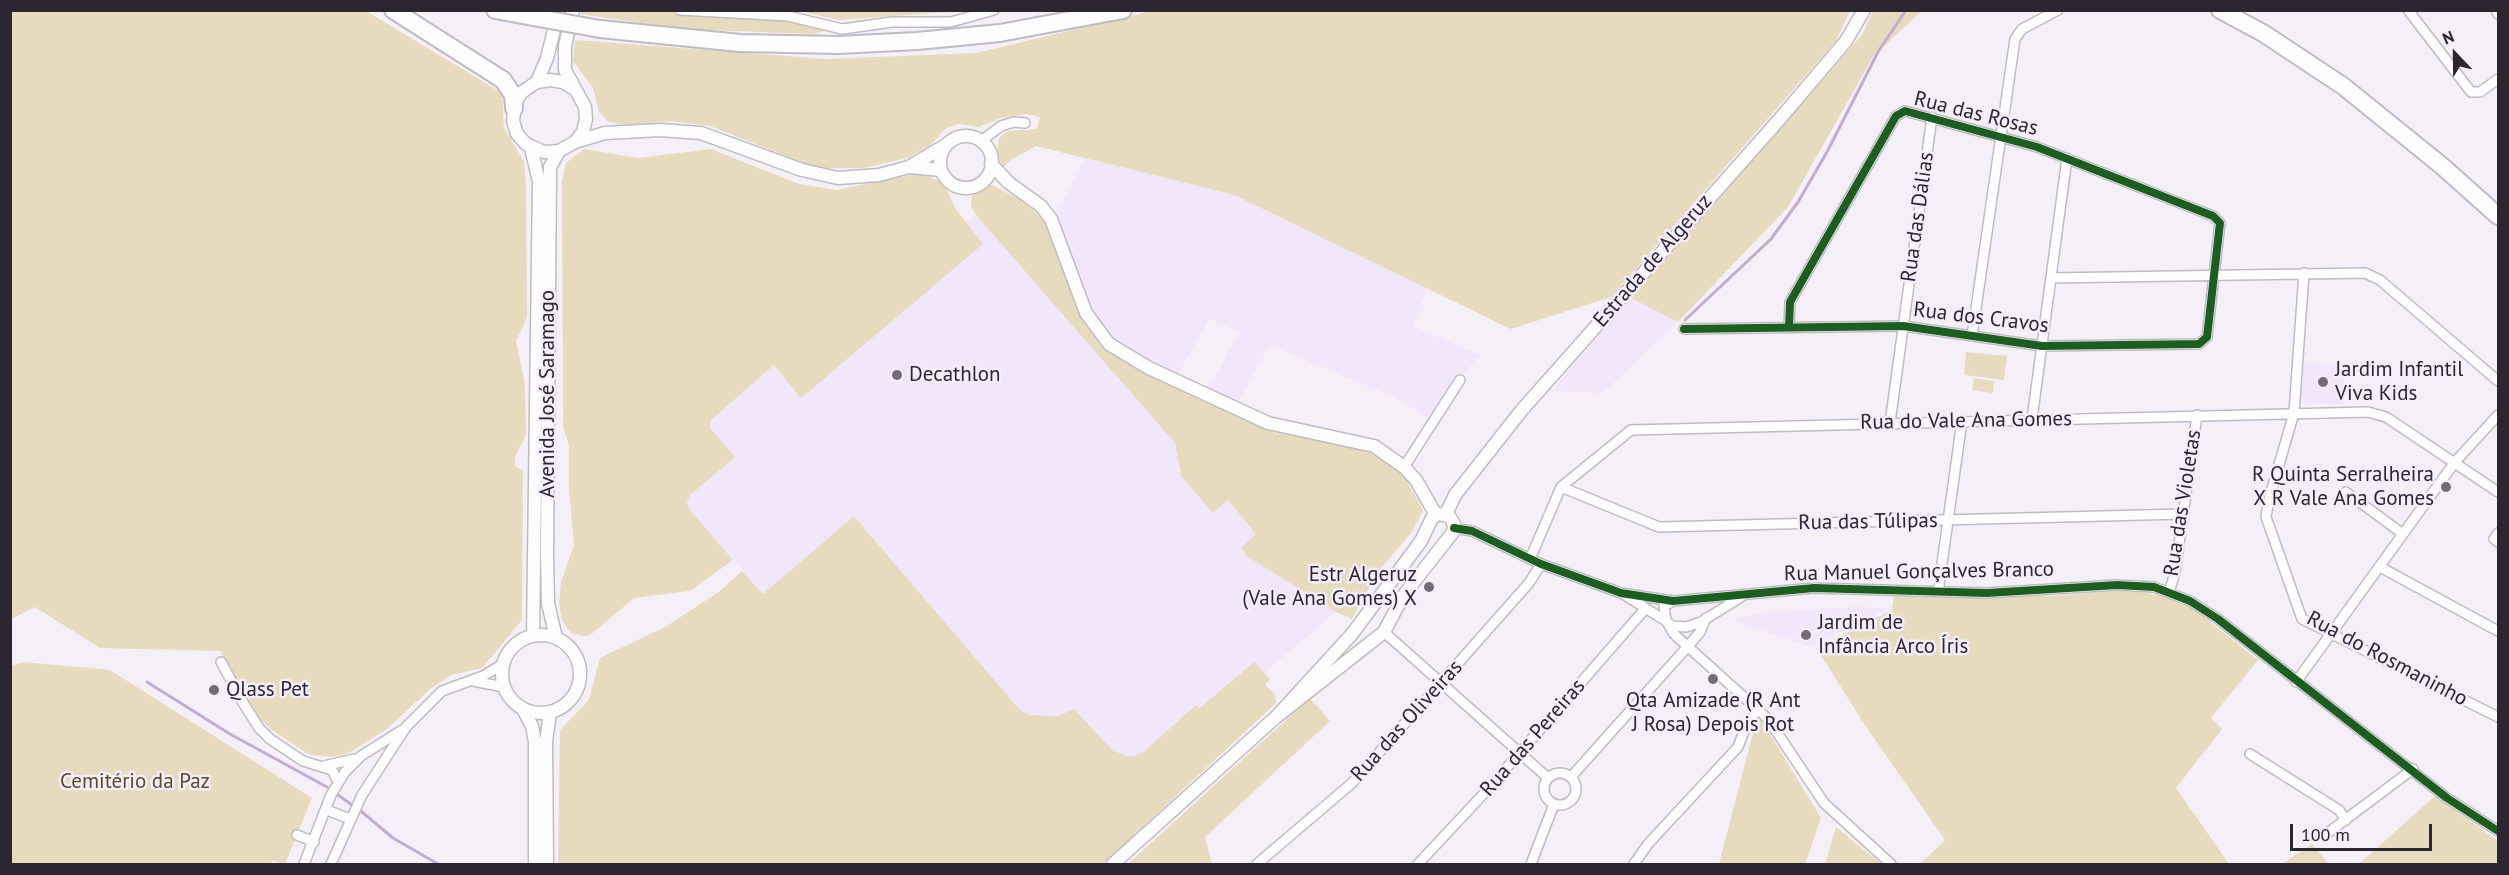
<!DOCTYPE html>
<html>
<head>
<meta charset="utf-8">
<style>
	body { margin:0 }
	#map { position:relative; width:2509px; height:875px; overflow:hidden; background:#f5f0f8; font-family:"PT Sans",sans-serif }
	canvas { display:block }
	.frame { position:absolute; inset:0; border:12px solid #2b262f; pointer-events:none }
	.north { position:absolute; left:2425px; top:24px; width:60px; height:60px; -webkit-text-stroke:4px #f5edfc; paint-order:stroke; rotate:338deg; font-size:16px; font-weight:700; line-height:24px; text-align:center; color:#2b262f }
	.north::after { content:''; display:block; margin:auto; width:21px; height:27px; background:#2b262f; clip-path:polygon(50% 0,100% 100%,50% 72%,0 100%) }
	.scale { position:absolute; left:2290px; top:824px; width:142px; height:27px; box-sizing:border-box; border:3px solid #2b262f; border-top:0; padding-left:8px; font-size:18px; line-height:21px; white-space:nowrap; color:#2b262f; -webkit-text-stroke:4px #f5edfc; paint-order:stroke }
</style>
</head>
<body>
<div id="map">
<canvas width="2509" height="875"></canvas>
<div class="frame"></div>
<div class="north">N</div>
<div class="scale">100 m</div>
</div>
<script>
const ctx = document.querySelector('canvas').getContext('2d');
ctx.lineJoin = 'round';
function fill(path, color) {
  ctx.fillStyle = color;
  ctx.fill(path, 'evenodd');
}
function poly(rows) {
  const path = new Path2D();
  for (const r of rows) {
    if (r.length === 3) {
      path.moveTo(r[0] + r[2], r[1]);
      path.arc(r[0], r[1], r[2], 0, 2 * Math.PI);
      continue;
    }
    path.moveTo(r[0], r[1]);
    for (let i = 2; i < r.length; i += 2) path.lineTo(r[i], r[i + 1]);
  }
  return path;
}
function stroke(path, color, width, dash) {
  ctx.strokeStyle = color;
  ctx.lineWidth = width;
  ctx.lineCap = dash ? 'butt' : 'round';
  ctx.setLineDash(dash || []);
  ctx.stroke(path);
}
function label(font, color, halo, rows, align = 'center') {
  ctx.font = font + ' "PT Sans",sans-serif';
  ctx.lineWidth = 5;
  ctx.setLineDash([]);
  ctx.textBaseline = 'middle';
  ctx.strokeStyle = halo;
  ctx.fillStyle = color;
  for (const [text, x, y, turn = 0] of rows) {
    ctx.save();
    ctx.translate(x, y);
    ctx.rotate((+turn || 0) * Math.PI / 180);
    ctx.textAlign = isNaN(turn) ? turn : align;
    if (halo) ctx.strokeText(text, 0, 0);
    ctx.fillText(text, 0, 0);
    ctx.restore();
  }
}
const built = poly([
	[1084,158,1234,195,1428,287,1413,326,1479,355,1430,419,1396,398,1270,345,1237,404,1207,390,1240,332,1209,319,1177,376,1120,348,1092,317,1095,314,1056,214],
	[976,215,1172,437,1177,453,1178,470,1212,513,1228,500,1257,535,1241,548,1248,557,1336,612,1264,673,1253,662,1199,709,1196,705,1142,753,1131,757,1113,751,1074,709,1058,716,1043,717,1029,715,1020,710,855,516,763,594,689,509,687,501,710,420,775,365,801,397,982,244,966,223],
	[1631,298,1678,322,1603,393,1552,391],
	[2304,363,2344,366,2344,404,2304,404,2300,398],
	[1854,607,1889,608,1811,647,1733,620,1761,613]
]);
const green = poly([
	[582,10,663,11,800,22,825,31,812,34,680,29,581,14],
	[1156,10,1850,11,1836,41,1611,297,1511,329,1234,195,1036,146,1009,161,1002,169,997,150,999,138,1008,131,1037,129,1040,117,1027,114,1001,118,979,127,958,124,945,129,932,144,908,158,863,168,816,168,710,126,670,121,629,125,608,122,599,111,593,88,573,61,575,40,826,59,976,53],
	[11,11,366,11,502,93,504,128,524,161,526,186,527,317,516,341,525,384,526,435,515,457,515,466,523,471,522,620,482,668,451,675,429,690,387,729,347,754,332,757,310,755,272,730,260,719,220,651,100,648,35,607,11,619],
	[800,11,800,10,963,11,838,20],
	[1873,11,1922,11,1874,55,1788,207,1678,322,1631,298,1862,35],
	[584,149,638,158,711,149,799,184,837,190,916,174,927,175,944,184,955,208,983,244,801,398,774,365,711,420,710,428,735,457,690,495,687,501,689,509,733,560,690,591,634,598,589,636,581,636,571,633,562,620,559,603,561,582,574,545,569,489,569,445,563,427,562,181,566,163],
	[982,185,992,185,1021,200,1045,221,1082,320,1099,344,1110,353,1276,433,1360,447,1402,472,1423,510,1412,532,1377,573,1352,619,1336,612,1248,557,1241,548,1256,534,1228,500,1213,513,1181,476,1175,443,976,215,971,206,972,196,976,188],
	[1966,352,2007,356,2004,380,1964,375],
	[1974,378,1994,381,1993,393,1972,390],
	[854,516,1020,710,1029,715,1058,716,1074,709,1113,751,1131,757,1142,753,1196,705,1200,708,1254,662,1270,679,1265,685,1275,694,1276,703,1103,864,558,864,560,730,589,700,600,658,667,626,720,591,742,571,763,594],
	[2129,590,2162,596,2195,610,2258,660,2211,718,2222,729,2176,788,2229,864,1920,864,1945,840,1867,728,1816,648,1892,610,1894,596,2049,596],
	[24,662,110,670,312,798,285,864,273,861,270,864,11,864,10,666],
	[1310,698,1330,721,1205,837,1212,864,1128,864],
	[1760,718,1821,818,1805,864,1719,864,1756,721],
	[2435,796,2498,841,2498,864,2359,864],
	[1836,827,1881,864,1825,864],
	[2312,844,2329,864,2282,864]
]);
const stream = poly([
	[1685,320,1771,239,1798,202,1827,152,1878,52,1906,10],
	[147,682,230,734,327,787],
	[338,795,352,805],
	[362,812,393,838,438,864]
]);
const street = poly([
	[680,10,788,16,842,29,892,22,951,22,994,10],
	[2408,10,2471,92,2480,92,2498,79],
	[2496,10,2498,14],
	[981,141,1001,126,1014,122,1025,123],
	[2304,273,2294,413,2269,499,2266,517,2302,619,2498,717],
	[2051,278,2365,273,2380,280,2498,381],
	[1684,329,1903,326,2042,346,2199,344,2207,337,2220,223,2213,216,2037,147,1905,111,1896,116,1790,302,1789,327],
	[1972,336,2015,39,2022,29,2058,10],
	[2032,419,2067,158],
	[1890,423,1932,117],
	[1404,467,1460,380],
	[1561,487,1659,527,2183,514],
	[2346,492,2403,534],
	[1454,528,1472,531,1541,564,1621,593,1673,601,1814,588,1987,593,2117,585,2154,587,2190,601,2218,619,2447,798,2498,831],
	[2498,533,2494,539,2498,542],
	[1530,559,1561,487,1631,430,2368,412,2386,417,2498,492],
	[2380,567,2498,631],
	[1938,592,1962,421],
	[2169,592,2175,573,2197,415],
	[1623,594,1666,621],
	[1673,601,1664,606,1666,621,1672,626,1686,627,1701,622,1744,595],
	[1667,622,1674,634,1768,719,1824,803,1891,864],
	[1384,632,1548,778],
	[221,662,242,701,259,728,270,739,303,761,332,770,338,782],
	[473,681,504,687],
	[2296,682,2455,462,2498,415],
	[2250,754,2339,810,2346,820],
	[324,766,354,759],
	[1560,789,16],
	[1571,777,1689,645,1700,632,1706,618],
	[327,810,350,819],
	[297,835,314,842],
	[2325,835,2413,769],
	[304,864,331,795,345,772,361,756,402,730],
	[331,864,362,795,406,727,442,691,483,676,503,664],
	[1257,864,1352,783,1529,583,1541,564],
	[1418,864,1490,787,1645,609],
	[1531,864,1554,804],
	[1634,864,1648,844,1738,747,1746,726,1758,708]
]);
const secondary = poly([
	[573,10,565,46,565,70,585,107,586,119,583,132,575,142,559,151,544,152,526,144,517,134,513,121,515,102,522,92,537,82,550,80,563,82,574,89],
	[537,82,547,58,559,10],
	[966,162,26],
	[575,142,605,133,660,130,701,133,802,170,838,178,879,175,909,167,946,145],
	[531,148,539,181,533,636],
	[991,164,1009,183,1041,206,1051,219,1086,313,1109,344,1149,368,1268,423,1374,446,1404,467,1416,480,1436,515],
	[909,167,941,170],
	[1446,514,1455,495,1521,411,1778,121,1846,41,1864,10],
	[541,674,39],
	[556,638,548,603,547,556,550,167,559,151],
	[523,709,532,726,535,742,535,864],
	[547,864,546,742,550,712],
	[1113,864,1276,717,1384,632,1403,596,1453,532,1454,524,1449,516,1438,514,1432,518,1421,541,1352,634,1276,717]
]);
const highway = poly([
	[393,10,503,80,513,95,514,108],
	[495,10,533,17],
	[2220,10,2263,33,2343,86,2442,166,2498,216],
	[600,29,740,43,838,45,917,41,1000,33,1123,10]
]);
const highwayBridge = poly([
	[533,17,600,29]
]);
const cycleway = poly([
	[1684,329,1903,326,2042,346,2199,344,2207,337,2220,223,2213,216,2037,147,1905,111,1896,116,1790,302,1789,327],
	[1454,528,1472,531,1541,564,1621,593,1673,601,1814,588,1987,593,2117,585,2154,587,2190,601,2218,619,2447,798,2498,831]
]);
const markers = [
	[897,375,6,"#726d75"],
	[2323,382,6,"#726d75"],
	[2446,487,6,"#726d75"],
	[1429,587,6,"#726d75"],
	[1806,635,6,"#726d75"],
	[1713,679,6,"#726d75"],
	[214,690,6,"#726d75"]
];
const streetNames = [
	["Rua das Rosas",1976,114,14],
	["Rua das Dálias",1918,217,-82],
	["Estrada de Algeruz",1653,261,-49],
	["Rua dos Cravos",1981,318,7],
	["Avenida José Saramago",548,394,-90],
	["Rua do Vale Ana Gomes",1966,421,-1],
	["Rua das Violetas",2183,503,-81],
	["Rua das Túlipas",1868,522,-1],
	["Rua Manuel Gonçalves Branco",1919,572,-1],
	["Rua do Rosmaninho",2387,659,28],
	["Rua das Oliveiras",1407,721,-48],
	["Rua das Pereiras",1533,738,-49]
];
const poiNames = [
	["Jardim Infantil",2335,370],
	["Viva Kids",2335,394],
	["Decathlon",909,375],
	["R Quinta Serralheira",2434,475,"right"],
	["X R Vale Ana Gomes",2434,499,"right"],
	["Estr Algeruz",1417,575,"right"],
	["(Vale Ana Gomes) X",1417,599,"right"],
	["Jardim de",1818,623],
	["Infância Arco Íris",1818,647],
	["Qlass Pet",226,690],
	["Qta Amizade (R Ant",1713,701,"center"],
	["J Rosa) Depois Rot",1713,725,"center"]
];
const parkNames = [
	["Cemitério da Paz",135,782]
];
fill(built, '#f2e6fa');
fill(green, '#e6dbbd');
stroke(stream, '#c3acd3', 3);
stroke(street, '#bfbbc3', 12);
stroke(secondary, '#bfbbc3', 15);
stroke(highway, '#bfbbc3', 20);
stroke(street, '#fefdfe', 9);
stroke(secondary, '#fefdfe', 12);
stroke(highway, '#fefdfe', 16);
stroke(highwayBridge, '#bfbbc3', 20, []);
stroke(highwayBridge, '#fefdfe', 16);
stroke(cycleway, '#1b5e20', 8);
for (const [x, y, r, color] of markers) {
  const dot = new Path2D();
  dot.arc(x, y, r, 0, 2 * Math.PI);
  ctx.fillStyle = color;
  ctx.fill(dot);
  stroke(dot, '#f5edfc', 2);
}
label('21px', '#2b262f', '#f5edfc', streetNames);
label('21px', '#2b262f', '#f5edfc', poiNames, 'left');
label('21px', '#594c1d', '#f5edfc', parkNames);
</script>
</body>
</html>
